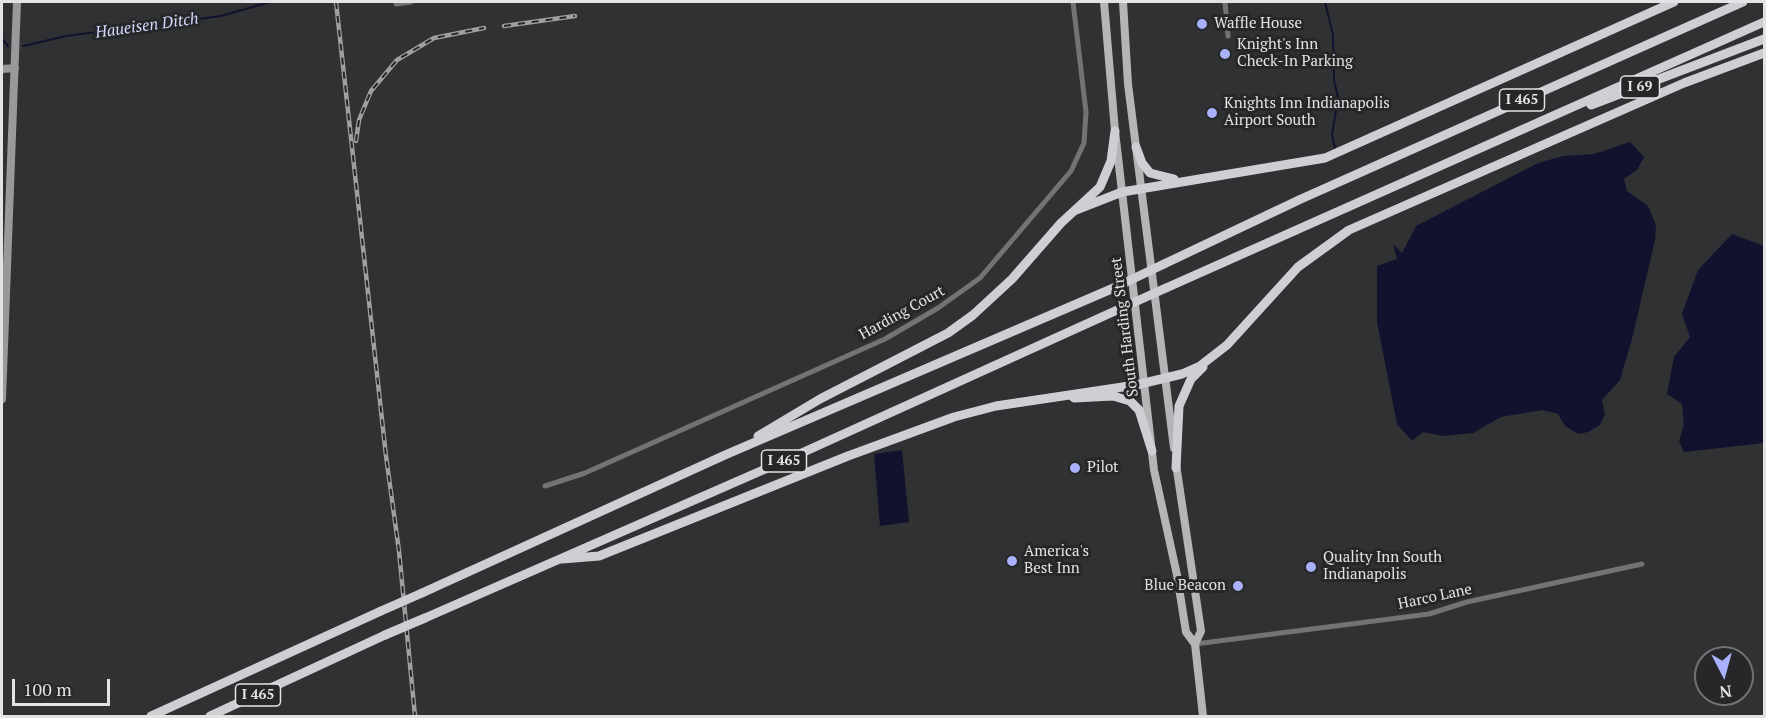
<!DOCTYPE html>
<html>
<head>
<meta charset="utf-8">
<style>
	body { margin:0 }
	#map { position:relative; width:1766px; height:718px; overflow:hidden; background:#303133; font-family:"PT Serif",serif }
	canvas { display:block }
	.frame { position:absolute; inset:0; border:3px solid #e3e3e5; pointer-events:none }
	.north { position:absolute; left:1694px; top:646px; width:60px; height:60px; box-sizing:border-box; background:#262729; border:2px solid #727274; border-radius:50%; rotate:174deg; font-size:16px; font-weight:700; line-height:24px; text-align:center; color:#e3e3e5 }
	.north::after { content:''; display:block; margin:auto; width:21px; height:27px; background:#a9b0fc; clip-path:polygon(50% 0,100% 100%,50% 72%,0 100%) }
	.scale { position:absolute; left:12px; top:679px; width:98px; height:27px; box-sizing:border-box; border:3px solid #e3e3e5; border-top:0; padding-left:8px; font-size:18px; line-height:21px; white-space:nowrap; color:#e3e3e5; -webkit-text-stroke:4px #262729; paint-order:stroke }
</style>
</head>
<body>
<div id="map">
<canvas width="1766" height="718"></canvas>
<div class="frame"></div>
<div class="north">N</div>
<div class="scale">100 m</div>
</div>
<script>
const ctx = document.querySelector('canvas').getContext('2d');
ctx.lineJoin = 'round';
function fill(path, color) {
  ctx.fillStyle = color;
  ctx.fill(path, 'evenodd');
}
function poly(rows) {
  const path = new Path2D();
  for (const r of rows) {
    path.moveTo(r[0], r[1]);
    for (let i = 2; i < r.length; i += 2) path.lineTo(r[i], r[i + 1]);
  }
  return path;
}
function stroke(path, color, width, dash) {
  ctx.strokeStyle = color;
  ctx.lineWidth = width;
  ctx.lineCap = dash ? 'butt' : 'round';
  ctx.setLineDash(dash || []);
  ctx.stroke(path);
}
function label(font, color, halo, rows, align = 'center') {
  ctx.font = font + ' "PT Serif",serif';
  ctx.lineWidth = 6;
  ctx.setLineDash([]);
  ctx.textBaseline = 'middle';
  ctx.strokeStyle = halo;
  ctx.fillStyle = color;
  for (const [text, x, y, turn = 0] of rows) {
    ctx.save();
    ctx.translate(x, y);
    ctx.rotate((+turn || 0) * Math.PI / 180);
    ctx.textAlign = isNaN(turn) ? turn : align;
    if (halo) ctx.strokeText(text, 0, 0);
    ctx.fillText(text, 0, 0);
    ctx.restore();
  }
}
const water = poly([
	[1630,142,1644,157,1637,170,1624,179,1627,191,1648,206,1656,225,1655,240,1632,339,1620,380,1602,400,1605,414,1600,425,1588,432,1578,434,1565,426,1558,414,1542,410,1501,417,1473,433,1443,436,1423,432,1412,441,1397,424,1377,322,1377,266,1397,259,1393,244,1402,253,1416,226,1538,163,1563,156,1594,154],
	[1732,234,1764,246,1764,443,1684,452,1679,441,1684,425,1682,404,1667,394,1674,357,1690,337,1682,314,1698,270],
	[902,450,909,522,880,526,874,454]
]);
const stream = poly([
	[1325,2,1333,35,1334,80,1338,98,1332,135,1335,148],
	[2,39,8,46],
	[23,46,66,36,221,16,270,2]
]);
const street = poly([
	[1225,2,1228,36],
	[396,4,411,2],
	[545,486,585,473,885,339,938,308,980,278,1071,171,1084,143,1086,112,1073,2],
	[1195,644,1429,614,1467,602,1642,564]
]);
const secondary = poly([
	[2,69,15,68],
	[2,399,17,2]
]);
const primary = poly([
	[1104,2,1115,131,1154,470,1177,575,1186,632,1195,644,1203,716],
	[1123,2,1128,84,1174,448],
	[1176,464,1201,631,1195,644]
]);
const highway = poly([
	[1591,105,1764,39],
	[1136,147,1142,163,1150,173,1174,179],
	[1076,210,1122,192,1325,158,1674,2],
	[1164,264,1301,199,1743,2],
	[1166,288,1764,22],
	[1074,398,1113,396,1130,401,1139,410,1152,451],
	[758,436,820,399,948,333,973,315,1012,279,1061,223,1100,187,1111,161,1115,131],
	[1176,468,1179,406,1191,379,1203,367],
	[562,559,599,556,848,456,954,417,996,406,1136,385,1182,374,1200,366,1227,345,1298,267,1349,230,1684,83,1764,53],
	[422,593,725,455,1116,287],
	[425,618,795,456,1126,306],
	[151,716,381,611],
	[210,716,385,635]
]);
const rail = poly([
	[336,2,386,456,399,551,415,716],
	[504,26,575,16],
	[356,141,359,120,371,91,397,60,434,38,484,28]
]);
const highwayBridge = poly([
	[1116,287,1164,264],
	[1126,306,1166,288],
	[381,611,422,593],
	[385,635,425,618]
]);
const markers = [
	[1202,24,6,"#a9b0fc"],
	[1225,54,6,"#a9b0fc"],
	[1212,113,6,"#a9b0fc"],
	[1075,468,6,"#a9b0fc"],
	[1012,561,6,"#a9b0fc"],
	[1311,567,6,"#a9b0fc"],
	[1238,586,6,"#a9b0fc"]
];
const shields = [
	[1640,87,39],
	[1522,100,45],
	[784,461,45],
	[258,695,45]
];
const shieldNames = [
	["I 69",1640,87],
	["I 465",1522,100],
	["I 465",784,461],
	["I 465",258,695]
];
const poiNames = [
	["Waffle House",1214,24],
	["Knight's Inn",1237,45],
	["Check-In Parking",1237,62],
	["Knights Inn Indianapolis",1224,104],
	["Airport South",1224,121],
	["Pilot",1087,468],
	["America's",1024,552],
	["Best Inn",1024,569],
	["Quality Inn South",1323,558],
	["Indianapolis",1323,575],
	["Blue Beacon",1226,586,"right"]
];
const streetNames = [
	["Harding Court",902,313,-29],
	["South Harding Street",1125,327,-97],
	["Harco Lane",1435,597,-12]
];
const waterNames = [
	["Haueisen Ditch",147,26,-8]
];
fill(water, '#12122f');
stroke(stream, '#12122f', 2);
stroke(street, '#737375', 5);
stroke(secondary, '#98999b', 8);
stroke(primary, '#b5b5b8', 8);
stroke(highway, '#cfcfd3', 9);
stroke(rail, '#9e9fa1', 4.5);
stroke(rail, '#262729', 2, [7]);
stroke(highwayBridge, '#cfcfd3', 9);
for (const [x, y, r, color] of markers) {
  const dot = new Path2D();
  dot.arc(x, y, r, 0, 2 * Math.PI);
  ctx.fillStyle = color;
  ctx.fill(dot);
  stroke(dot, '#262729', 2);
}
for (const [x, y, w] of shields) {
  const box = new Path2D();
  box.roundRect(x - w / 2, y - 11, w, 22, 4.5);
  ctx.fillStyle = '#262729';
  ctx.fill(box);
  stroke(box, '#e3e3e5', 1.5);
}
label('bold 14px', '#e3e3e5', null, shieldNames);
label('15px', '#e3e3e5', '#262729', poiNames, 'left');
label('15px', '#e3e3e5', '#262729', streetNames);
label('italic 16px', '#d5d9ff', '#262729', waterNames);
</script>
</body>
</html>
